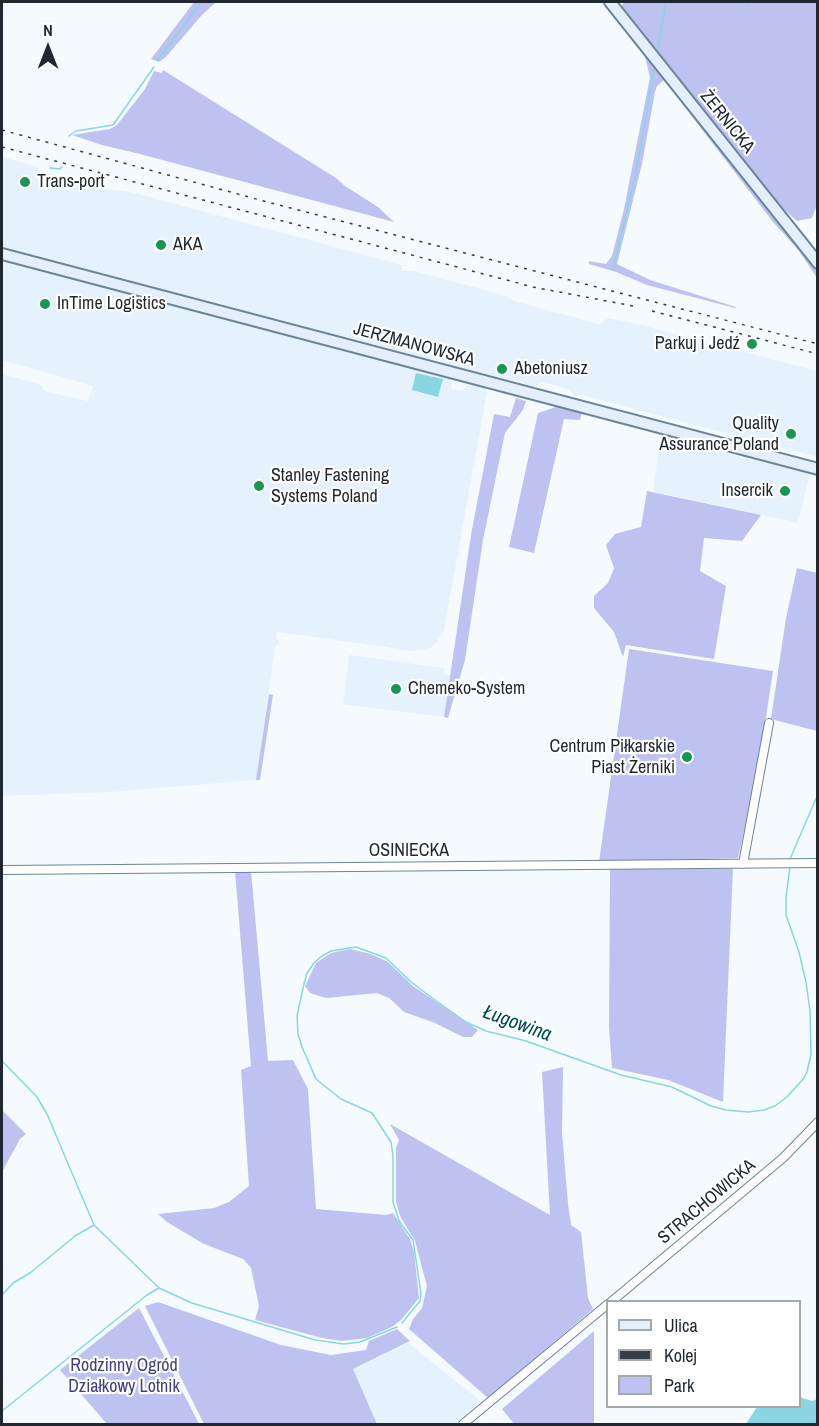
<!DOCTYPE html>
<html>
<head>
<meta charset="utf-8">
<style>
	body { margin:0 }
	#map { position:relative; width:819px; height:1426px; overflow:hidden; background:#f5faff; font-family:"Archivo Narrow",sans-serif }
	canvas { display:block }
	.frame { position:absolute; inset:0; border:3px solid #1f2831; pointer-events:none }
	.legend { position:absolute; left:606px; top:1300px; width:195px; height:108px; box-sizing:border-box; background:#fff; border:2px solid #a5a9ad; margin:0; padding:8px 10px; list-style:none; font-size:18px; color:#1f2831 }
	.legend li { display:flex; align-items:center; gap:12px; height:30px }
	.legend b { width:30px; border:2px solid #a5a9ad }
	.north { position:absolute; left:18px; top:18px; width:60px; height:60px; -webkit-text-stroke:4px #fff; paint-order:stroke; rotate:0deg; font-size:16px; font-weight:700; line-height:24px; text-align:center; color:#1f2831 }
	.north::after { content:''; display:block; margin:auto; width:21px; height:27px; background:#1f2831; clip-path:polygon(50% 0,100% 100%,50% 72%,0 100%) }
</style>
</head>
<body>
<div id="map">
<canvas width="819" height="1426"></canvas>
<div class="frame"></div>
<ul class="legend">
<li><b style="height:8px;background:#e5eefd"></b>Ulica</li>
<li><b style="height:8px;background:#353d46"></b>Kolej</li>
<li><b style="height:16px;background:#bec2f0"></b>Park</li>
</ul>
<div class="north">N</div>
</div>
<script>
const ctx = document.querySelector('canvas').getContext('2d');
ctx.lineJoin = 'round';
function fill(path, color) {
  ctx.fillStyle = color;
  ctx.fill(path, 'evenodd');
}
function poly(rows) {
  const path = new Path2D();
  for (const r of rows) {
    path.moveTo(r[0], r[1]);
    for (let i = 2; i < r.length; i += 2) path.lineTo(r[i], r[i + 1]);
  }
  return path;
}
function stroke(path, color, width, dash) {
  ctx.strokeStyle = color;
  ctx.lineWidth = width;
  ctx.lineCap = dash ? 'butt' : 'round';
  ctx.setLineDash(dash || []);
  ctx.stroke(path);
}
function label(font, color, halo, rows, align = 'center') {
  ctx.font = font + ' "Archivo Narrow",sans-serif';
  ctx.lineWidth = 4.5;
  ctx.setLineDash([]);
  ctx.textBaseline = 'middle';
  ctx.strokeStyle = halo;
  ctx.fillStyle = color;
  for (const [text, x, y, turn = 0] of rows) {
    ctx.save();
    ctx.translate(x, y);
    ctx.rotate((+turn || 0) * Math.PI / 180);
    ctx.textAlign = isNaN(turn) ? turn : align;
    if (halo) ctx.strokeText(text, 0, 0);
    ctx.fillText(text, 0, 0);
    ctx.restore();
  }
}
const built = poly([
	[2,157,38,167,38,170,70,178,70,183,135,193,402,265,402,271,414,271,504,295,514,301,599,324,608,318,642,325,817,371,817,457,577,394,575,397,569,389,542,382,533,387,519,383,517,380,512,381,441,363,440,360,434,358,432,360,2,247],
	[2,261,450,378,452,389,462,391,466,386,472,384,483,387,487,392,444,630,437,642,429,649,414,651,277,632,276,636,280,643,275,647,256,780,112,792,2,796,2,374,42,385,44,391,88,401,93,386,2,360],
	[661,435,736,456,810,473,798,523,653,491],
	[349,655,444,668,444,674,450,675,444,717,343,704],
	[408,1343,481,1401,455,1424,377,1424,353,1369]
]);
const green = poly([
	[194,2,216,2,201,16,166,57,159,62,151,59],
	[603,2,606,2,811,259,817,268,817,278,799,251,773,222,664,80,657,86,655,92,642,164,617,264,650,280,736,307,735,308,647,285,616,272,589,264,589,261,606,264,612,256,624,209,650,77,644,53],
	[624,2,817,2,818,202,812,218,797,221,769,196,620,9],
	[163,70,336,178,345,186,378,207,394,222,140,154,102,145,72,135,110,129,117,125,145,89,154,71,162,73],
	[516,398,526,401,523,410,505,433,483,540,465,660,448,718,444,717,471,535,494,414,510,417],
	[556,407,582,413,580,420,564,419,534,553,509,547,538,413],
	[647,491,761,515,742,541,704,538,700,571,726,586,714,659,626,645,623,657,614,632,594,608,594,596,608,583,614,568,606,545,615,534,641,527],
	[797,568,817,573,817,731,771,719,786,618],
	[629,649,773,671,759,763,738,858,599,862],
	[269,694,273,695,260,780,256,780],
	[610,868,733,869,723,1102,668,1080,612,1068,609,1028],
	[235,871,251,871,268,1061,293,1060,308,1089,316,1209,386,1215,393,1213,410,1239,414,1252,419,1298,401,1320,392,1327,367,1338,342,1341,322,1338,255,1320,259,1306,251,1268,243,1259,204,1244,167,1222,158,1214,214,1208,229,1202,249,1186,241,1070,251,1066],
	[350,949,371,954,388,962,413,986,478,1030,472,1037,463,1037,435,1023,404,1012,389,998,377,993,326,998,310,993,305,986,316,963,331,953],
	[563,1067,562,1132,568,1204,571,1225,581,1232,588,1298,593,1309,488,1398,409,1329,413,1319,422,1308,427,1286,415,1241,400,1216,396,1201,396,1148,399,1140,390,1124,550,1215,542,1072],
	[2,1110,26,1134,20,1139,2,1172],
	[158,1302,281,1345,331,1355,366,1350,369,1341,397,1329,410,1341,353,1369,377,1424,204,1424,145,1306],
	[139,1308,191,1408,199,1424,107,1424,60,1370],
	[594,1331,594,1424,514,1424,502,1409]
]);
const water = poly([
	[416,373,443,379,438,397,412,390],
	[800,1394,802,1398,812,1401,817,1399,817,1424,746,1424,757,1407,800,1406]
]);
const stream = poly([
	[747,2,748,6],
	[658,50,666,2],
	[158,60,201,2],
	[69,136,76,131,113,125,154,67],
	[50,168,60,169,62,167],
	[613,270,637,168,654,68],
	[790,859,818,794],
	[2,1061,37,1097,47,1114,94,1225,159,1288],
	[2,1295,13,1283,30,1273,75,1236,94,1225],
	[402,1323,420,1301,421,1294,413,1240,399,1221,393,1202,393,1156,391,1142,372,1113,341,1099,316,1079,302,1047,298,1034,297,1016,304,984,307,973,314,963,322,956,331,951,356,947,386,958,411,982,435,1000,466,1022,486,1031,526,1041,621,1075,672,1087,711,1106,726,1110,748,1112,764,1110,775,1106,787,1097,804,1078,807,1072,811,1054,810,1011,806,982,799,952,786,915,786,897,790,867],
	[2,1411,147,1295,159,1288,192,1303,315,1340,344,1344,360,1342,397,1327]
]);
const street = poly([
	[743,864,769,723],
	[2,870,818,863],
	[611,1302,783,1158,818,1122],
	[463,1424,608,1304]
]);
const secondary = poly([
	[610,2,818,263],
	[2,254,818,469]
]);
const rail = poly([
	[2,130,271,203,818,344],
	[2,147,533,287,633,306],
	[652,311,818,354]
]);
const markers = [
	[25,182,6,"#1a9653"],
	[161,245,6,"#1a9653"],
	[45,304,6,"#1a9653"],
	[752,344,6,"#1a9653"],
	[502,369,6,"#1a9653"],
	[791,434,6,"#1a9653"],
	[259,486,6,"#1a9653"],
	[785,491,6,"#1a9653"],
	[396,689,6,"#1a9653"],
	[687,757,6,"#1a9653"]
];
const streetNames = [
	["ŻERNICKA",727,122,51],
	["JERZMANOWSKA",414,345,15],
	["OSINIECKA",409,851],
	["STRACHOWICKA",707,1202,-40]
];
const poiNames = [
	["Trans-port",37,182],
	["AKA",173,245],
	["InTime Logistics",57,304],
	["Parkuj i Jedź",740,344,"right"],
	["Abetoniusz",514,369],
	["Quality",779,424,"right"],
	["Assurance Poland",779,445,"right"],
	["Stanley Fastening",271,476],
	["Systems Poland",271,497],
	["Insercik",773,491,"right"],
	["Chemeko-System",408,689],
	["Centrum Piłkarskie",675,747,"right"],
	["Piast Żerniki",675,768,"right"]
];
const parkNames = [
	["Rodzinny Ogród",124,1366],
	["Działkowy Lotnik",124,1387]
];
const waterNames = [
	["Ługowina",517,1024,20]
];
fill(built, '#e5f2fe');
fill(green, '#bec2f0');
fill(water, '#8ad5e1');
stroke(stream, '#8ad5e1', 1.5);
stroke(street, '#6c8498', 10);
stroke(secondary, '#6c8498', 14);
stroke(street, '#fff', 8);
stroke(secondary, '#e5eefd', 10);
stroke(rail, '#353d46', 1.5, [3, 6]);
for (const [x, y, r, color] of markers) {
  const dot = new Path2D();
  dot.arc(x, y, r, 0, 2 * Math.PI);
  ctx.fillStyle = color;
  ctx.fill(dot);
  stroke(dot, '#fff', 2);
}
label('18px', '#1f2831', '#fff', streetNames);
label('18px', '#1f2831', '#fff', poiNames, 'left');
label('18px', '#414182', '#fff', parkNames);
label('italic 20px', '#004951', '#fff', waterNames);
</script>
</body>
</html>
